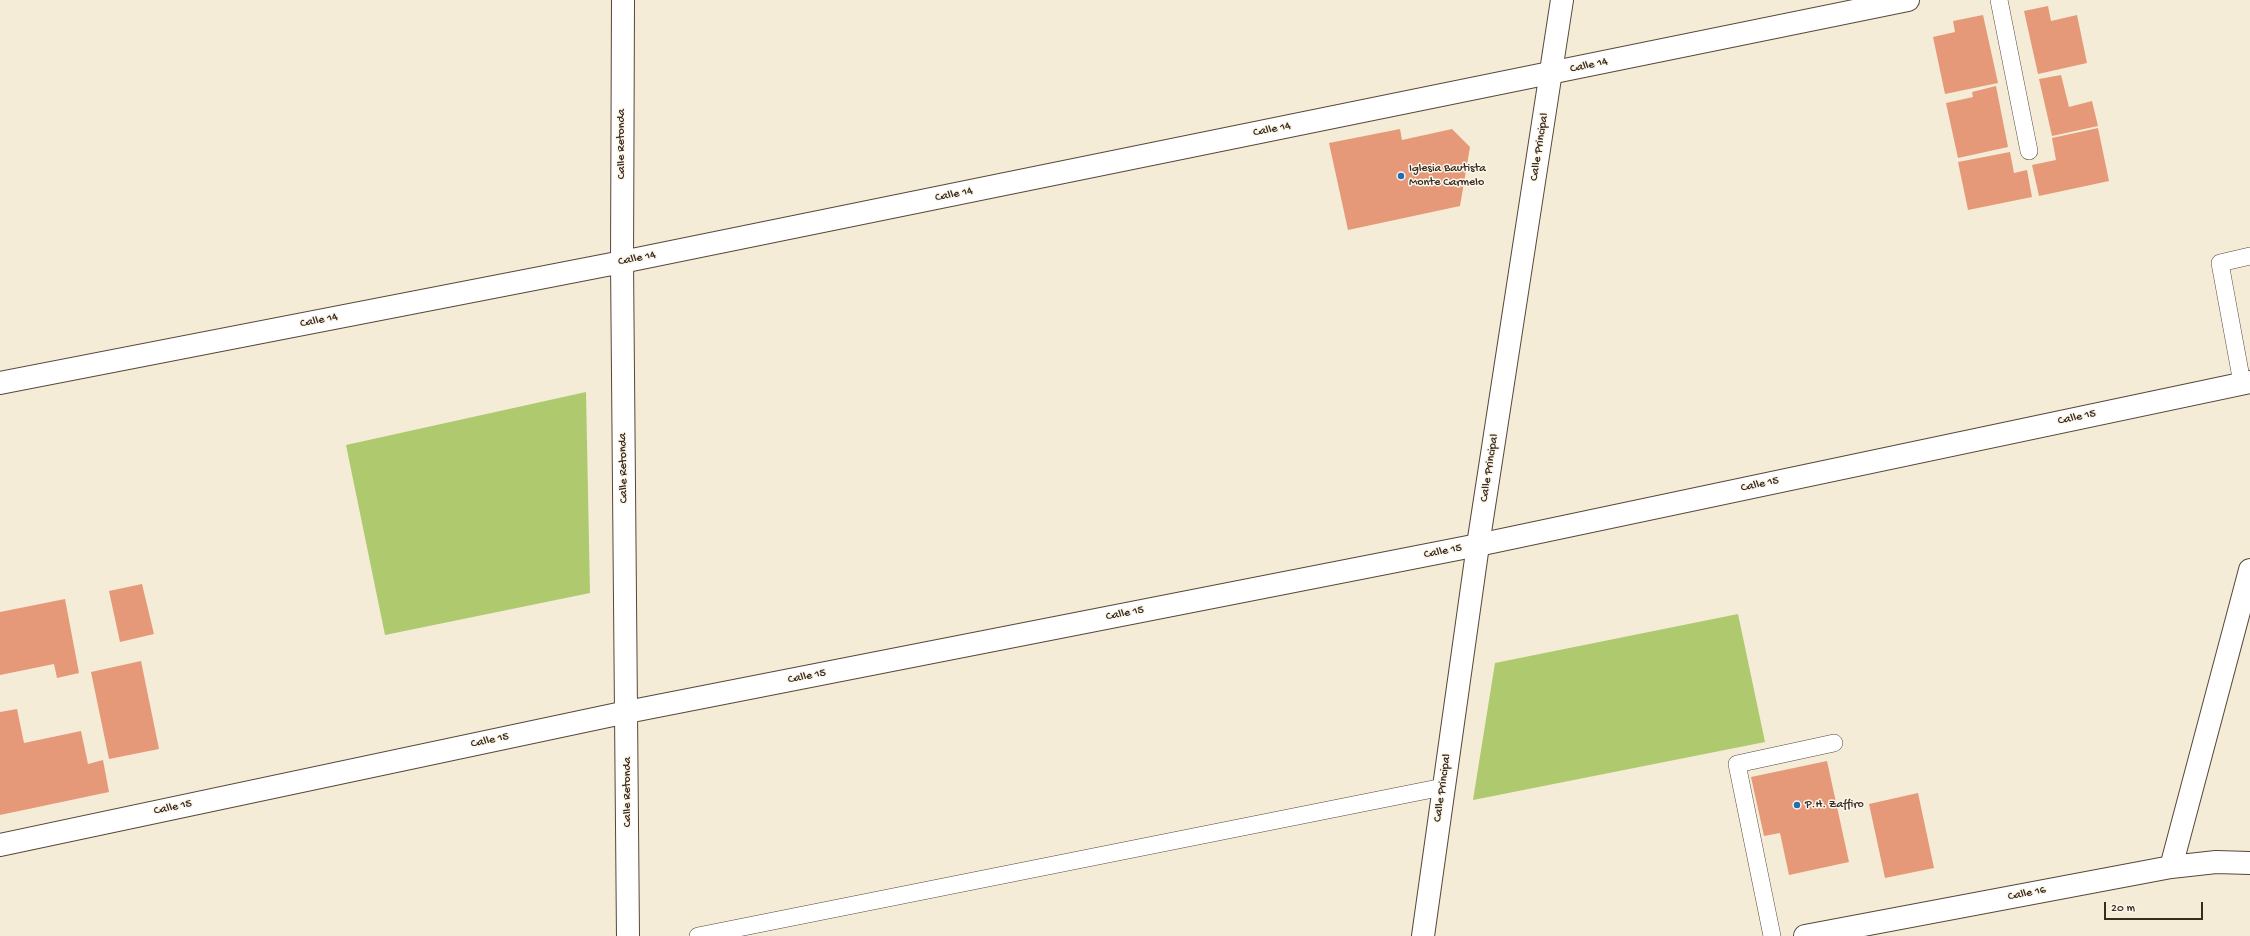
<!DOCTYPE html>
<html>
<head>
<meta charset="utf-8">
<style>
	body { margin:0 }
	#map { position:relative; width:2250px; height:936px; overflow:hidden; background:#f4ecd6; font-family:"Gochi Hand",sans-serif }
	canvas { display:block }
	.scale { position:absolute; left:2104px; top:902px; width:99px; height:18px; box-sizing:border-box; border:2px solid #3b2a1e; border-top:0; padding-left:5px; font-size:12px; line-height:14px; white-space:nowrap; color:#3b2a1e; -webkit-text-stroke:3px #fbf7ec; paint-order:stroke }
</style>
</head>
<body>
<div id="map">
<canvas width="2250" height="936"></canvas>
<div class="scale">20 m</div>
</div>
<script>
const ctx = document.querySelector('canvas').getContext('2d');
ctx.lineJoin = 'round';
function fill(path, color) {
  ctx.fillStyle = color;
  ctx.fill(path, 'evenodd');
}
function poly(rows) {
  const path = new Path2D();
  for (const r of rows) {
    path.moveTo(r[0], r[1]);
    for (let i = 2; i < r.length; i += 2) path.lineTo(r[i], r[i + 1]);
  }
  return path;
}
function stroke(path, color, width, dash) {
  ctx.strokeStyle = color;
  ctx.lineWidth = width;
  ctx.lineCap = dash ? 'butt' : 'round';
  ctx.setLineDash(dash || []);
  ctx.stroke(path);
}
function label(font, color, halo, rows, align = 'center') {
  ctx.font = font + ' "Gochi Hand",sans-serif';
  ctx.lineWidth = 3;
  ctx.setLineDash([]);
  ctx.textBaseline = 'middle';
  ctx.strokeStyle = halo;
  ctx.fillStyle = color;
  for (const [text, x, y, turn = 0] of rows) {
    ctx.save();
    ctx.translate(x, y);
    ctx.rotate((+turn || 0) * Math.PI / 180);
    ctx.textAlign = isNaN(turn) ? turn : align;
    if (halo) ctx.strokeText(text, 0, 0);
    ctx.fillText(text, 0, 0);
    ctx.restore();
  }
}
const green = poly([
	[586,392,590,593,385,635,346,445],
	[1738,614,1765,742,1473,800,1495,663]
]);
const building = poly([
	[2048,6,2051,21,2077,15,2087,63,2038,74,2024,11],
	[1983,15,1998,83,1945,94,1933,37,1955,32,1953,21],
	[2061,75,2069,107,2092,101,2098,126,2052,136,2039,79],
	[1996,86,2008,147,1958,158,1946,103,1973,97,1972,92],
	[2098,128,2109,181,2039,196,2032,165,2056,160,2052,138],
	[1400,129,1402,140,1452,129,1470,147,1460,206,1348,230,1329,143],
	[2010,152,2014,173,2027,170,2032,197,1968,210,1958,162],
	[142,584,154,634,120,642,109,591],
	[65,599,79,673,57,678,54,664,0,675,0,612],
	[141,661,159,749,109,759,91,672],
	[17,709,24,743,81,731,88,764,103,760,109,792,0,815,0,712],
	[1827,761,1849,862,1789,875,1780,833,1764,836,1751,777],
	[1918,793,1934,868,1885,878,1869,804]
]);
const service = poly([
	[1999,0,2029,151],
	[2242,383,2220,263,2250,256],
	[698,936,1443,787],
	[1772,936,1737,764,1834,743]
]);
const minor = poly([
	[623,0,622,262,628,936],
	[0,383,622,262,1908,0],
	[0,845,627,712,1478,545,2250,382],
	[2171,867,2250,570],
	[1805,936,2171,867,2216,862,2250,863]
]);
const tertiary = poly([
	[1423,936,1478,545,1562,0]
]);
const markers = [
	[1401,176,4,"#1f6fb2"],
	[1797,805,4,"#1f6fb2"]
];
const streetNames = [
	["Calle 14",1589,66,-12],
	["Calle 14",1272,130,-11],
	["Calle Retonda",622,144,-90],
	["Calle Principal",1540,147,-81],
	["Calle 14",954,195,-11],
	["Calle 14",637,259,-11],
	["Calle 14",319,321,-11],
	["Calle 15",2077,418,-12],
	["Calle Retonda",624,468,-91],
	["Calle Principal",1490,468,-81],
	["Calle 15",1760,485,-12],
	["Calle 15",1443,552,-11],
	["Calle 15",1125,614,-11],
	["Calle 15",807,677,-11],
	["Calle 15",490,741,-12],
	["Calle Principal",1443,788,-82],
	["Calle Retonda",628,792,-90],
	["Calle 15",173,808,-12],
	["Calle 16",2027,894,-11]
];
const poiNames = [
	["Iglesia Bautista",1409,169],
	["Monte Carmelo",1409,183],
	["P.H. Zaffiro",1805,805]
];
fill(green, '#afc96f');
fill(building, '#e69978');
stroke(service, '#57473a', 18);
stroke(minor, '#57473a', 24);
stroke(tertiary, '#57473a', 24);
stroke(service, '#fff', 17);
stroke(minor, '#fff', 22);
stroke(tertiary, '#fff', 22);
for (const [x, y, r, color] of markers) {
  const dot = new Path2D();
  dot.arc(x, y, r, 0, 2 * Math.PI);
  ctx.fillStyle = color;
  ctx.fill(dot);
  stroke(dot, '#fbf7ec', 1.5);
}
label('12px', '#3b2a1e', '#fbf7ec', streetNames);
label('12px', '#3b2a1e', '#fbf7ec', poiNames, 'left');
</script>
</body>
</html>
